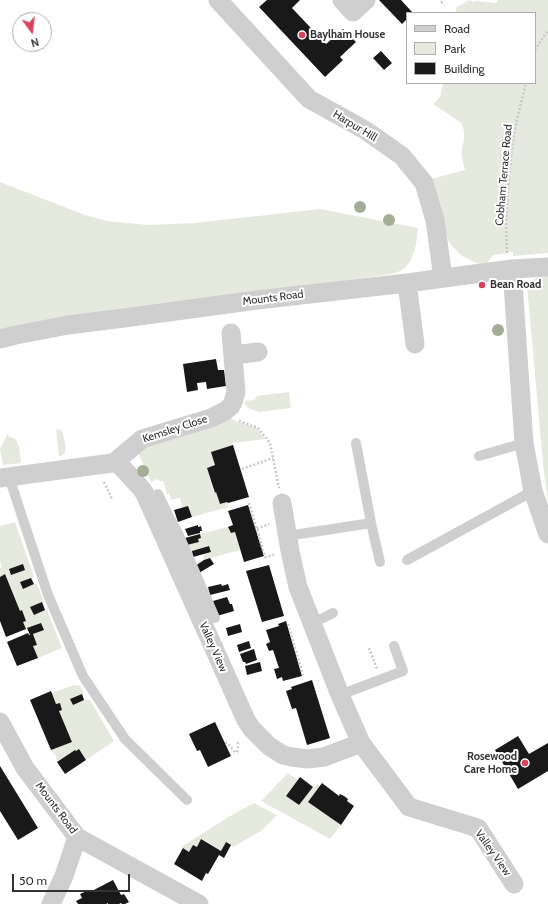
<!DOCTYPE html>
<html>
<head>
<meta charset="utf-8">
<style>
	body { margin:0 }
	#map { position:relative; width:548px; height:904px; overflow:hidden; background:#fff; font-family:Cabin,sans-serif }
	canvas { display:block }
	.legend { position:absolute; left:406px; top:12px; width:130px; height:72px; box-sizing:border-box; background:#fff; border:1px solid #adadad; margin:0; padding:5px 7px; list-style:none; font-size:12px; color:#323232 }
	.legend li { display:flex; align-items:center; gap:8px; height:20px }
	.legend b { width:20px; border:1px solid #adadad }
	.north { position:absolute; left:12px; top:12px; width:40px; height:40px; box-sizing:border-box; background:#fff; border:1px solid #adadad; border-radius:50%; rotate:165deg; font-size:11px; font-weight:700; line-height:16px; text-align:center; color:#323232 }
	.north::after { content:''; display:block; margin:auto; width:14px; height:18px; background:#d9435f; clip-path:polygon(50% 0,100% 100%,50% 72%,0 100%) }
	.scale { position:absolute; left:12px; top:874px; width:118px; height:18px; box-sizing:border-box; border:2px solid #323232; border-top:0; padding-left:5px; font-size:12px; line-height:14px; white-space:nowrap; color:#323232; -webkit-text-stroke:3px #fff; paint-order:stroke }
</style>
</head>
<body>
<div id="map">
<canvas width="548" height="904"></canvas>
<ul class="legend">
<li><b style="height:5px;background:#cfcfcf"></b>Road</li>
<li><b style="height:11px;background:#e6eade"></b>Park</li>
<li><b style="height:11px;background:#191919"></b>Building</li>
</ul>
<div class="north">N</div>
<div class="scale">50 m</div>
</div>
<script>
const ctx = document.querySelector('canvas').getContext('2d');
ctx.lineJoin = 'round';
function fill(path, color) {
  ctx.fillStyle = color;
  ctx.fill(path, 'evenodd');
}
function poly(rows) {
  const path = new Path2D();
  for (const r of rows) {
    path.moveTo(r[0], r[1]);
    for (let i = 2; i < r.length; i += 2) path.lineTo(r[i], r[i + 1]);
  }
  return path;
}
function stroke(path, color, width, dash) {
  ctx.strokeStyle = color;
  ctx.lineWidth = width;
  ctx.lineCap = dash ? 'butt' : 'round';
  ctx.setLineDash(dash || []);
  ctx.stroke(path);
}
function label(font, color, halo, rows, align = 'center') {
  ctx.font = font + ' Cabin,sans-serif';
  ctx.lineWidth = 4;
  ctx.setLineDash([]);
  ctx.textBaseline = 'middle';
  ctx.strokeStyle = halo;
  ctx.fillStyle = color;
  for (const [text, x, y, turn = 0] of rows) {
    ctx.save();
    ctx.translate(x, y);
    ctx.rotate((+turn || 0) * Math.PI / 180);
    ctx.textAlign = isNaN(turn) ? turn : align;
    if (halo) ctx.strokeText(text, 0, 0);
    ctx.fillText(text, 0, 0);
    ctx.restore();
  }
}
const green = poly([
	[469,0,473,2,476,1,495,3,496,3,498,0,548,0,548,253,513,256,513,252,493,255,486,265,476,263,462,256,451,245,448,240,431,179,465,170,461,154,464,139,464,131,462,125,460,122,433,104,439,98,441,94,443,83,535,83,535,13,455,13,456,9,457,7],
	[0,182,85,215,107,221,148,225,194,223,320,209,418,228,416,245,411,260,405,268,398,272,391,274,0,331],
	[548,276,548,503,543,463,527,286,536,278],
	[289,392,291,408,259,412,250,409,245,405,245,401,254,400,257,396],
	[229,417,233,420,256,428,265,439,233,443,233,445,212,452,215,465,207,468,214,493,216,492,220,504,227,502,229,507,192,517,188,506,183,508,180,498,171,500,169,493,167,494,163,481,160,481,157,479,151,482,138,453,139,448],
	[56,429,62,430,66,447,65,453,59,457],
	[8,433,9,437,14,438,16,440,19,447,21,463,3,465,0,449],
	[15,522,34,577,31,578,34,584,37,584,44,602,42,603,45,610,47,610,62,648,38,658,33,646,37,645,33,634,43,630,41,623,26,629,23,622,26,621,22,610,20,611,5,575,0,577,0,568,2,567,0,561,0,526],
	[228,527,231,533,235,532,240,550,204,560,203,555,211,552,209,546,192,551,188,550,187,545,199,542,198,539,201,538,200,534],
	[74,685,80,686,84,693,82,694,84,700,90,700,114,741,86,760,75,750,57,762,56,756,51,750,72,741,59,711,62,709,60,703,56,704,51,693],
	[288,773,298,780,286,796,299,805,313,787,314,788,317,784,320,786,309,802,341,825,330,839,261,801],
	[254,803,277,815,261,831,233,847,226,842,221,851,202,839,197,847,193,845,189,852,181,847,230,816]
]);
const building = poly([
	[267,0,300,0,292,8,326,44,343,29,356,42,340,57,343,60,325,77,259,7],
	[379,0,401,0,413,13,407,13,407,19,402,24],
	[381,51,392,63,384,70,373,58],
	[216,359,218,370,224,370,226,386,207,389,206,382,197,383,198,390,187,392,183,364],
	[233,445,249,497,228,503,227,502,220,504,216,492,215,493,207,468,215,465,211,452],
	[248,505,264,556,244,562,235,532,231,533,228,527,233,525,228,511],
	[188,506,192,517,178,522,174,510],
	[198,525,198,527,201,526,202,531,200,531,200,533,188,536,185,529],
	[200,534,201,538,198,539,199,542,187,545,185,538],
	[209,546,211,552,193,557,192,551],
	[210,558,214,564,199,573,195,566,204,560],
	[23,564,25,570,11,575,9,569],
	[269,565,284,616,262,622,246,571],
	[5,574,20,611,22,610,26,621,23,622,26,629,6,637,0,621,0,577],
	[31,578,34,584,23,589,20,582],
	[221,584,222,586,228,584,230,590,210,595,208,587],
	[227,597,230,604,232,604,234,611,217,616,213,601],
	[42,602,45,610,34,615,30,607],
	[286,621,302,676,283,681,282,677,277,679,274,669,279,668,273,650,269,651,266,644,270,642,266,630,279,626,278,624],
	[41,623,44,630,33,634,37,645,33,646,38,658,17,666,7,642,28,633,29,635,30,635,27,628],
	[240,624,242,632,228,636,226,628],
	[249,641,251,648,239,652,237,645],
	[254,649,257,660,246,664,245,662,243,662,240,654],
	[260,662,262,671,247,675,245,666],
	[312,680,330,738,307,745,296,708,292,709,286,691,292,689,291,687],
	[51,691,56,704,60,703,62,710,59,711,72,742,51,750,30,700],
	[82,694,84,700,73,705,70,699],
	[215,722,231,756,208,767,200,750,197,751,189,734],
	[518,736,529,754,548,743,548,771,518,789,495,750],
	[79,749,86,760,65,774,57,762,75,750,76,751],
	[0,766,38,828,18,840,0,811],
	[300,777,313,787,299,805,286,796],
	[322,783,339,796,340,794,344,796,348,799,347,801,354,806,341,825,308,802],
	[201,839,221,851,226,842,231,845,224,858,219,855,208,874,206,873,202,881,174,864,183,848,189,852,193,845,197,847],
	[113,880,121,895,124,894,129,902,125,904,122,904,121,903,119,904,108,904,108,903,106,904,78,904,76,901,82,898,80,894,89,890,90,892]
]);
const path = poly([
	[441,3,444,0],
	[535,50,548,30],
	[507,253,506,224,508,189,512,148,517,119,526,83],
	[239,421,258,428,270,443,279,488],
	[242,469,273,458],
	[104,482,112,499],
	[249,503,265,557,274,555],
	[257,529,269,524],
	[288,624,303,675],
	[369,648,377,669],
	[225,743,227,743,235,752,237,752,238,750,238,740]
]);
const lane = poly([
	[356,443,371,523,380,562],
	[479,456,524,443],
	[9,477,48,595,83,676,125,739,187,800],
	[158,494,168,515,178,533,215,618],
	[287,536,371,523],
	[407,560,533,491],
	[312,623,323,618,333,613],
	[340,695,403,671,394,646]
]);
const street = poly([
	[218,0,309,99,365,130,402,156,424,183,435,220,443,278],
	[342,0,353,12,366,0],
	[512,269,524,443,533,491,548,534],
	[407,283,415,344],
	[0,339,16,335,68,325,124,318,257,300,407,283,512,269,548,267],
	[233,355,258,352],
	[116,461,141,488,145,494,246,720,252,729,269,746,283,755,292,757,307,759,324,757,361,743],
	[0,478,112,463,116,461,142,439,211,418,225,411,231,406,233,402,236,392,231,333],
	[282,503,290,551,298,587,340,695,361,743,409,807,478,828,514,884],
	[0,722,25,768,77,837,199,904],
	[51,904,64,876,77,837]
]);
const trees = [
	[360,207],
	[389,220],
	[498,330],
	[143,471]
];
const markers = [
	[302,35,4,"#d9435f"],
	[482,285,4,"#d9435f"],
	[525,763,4,"#d9435f"]
];
const poiNames = [
	["Baylham House",310,35],
	["Bean Road",490,285],
	["Rosewood",517,757,"right"],
	["Care Home",517,770,"right"]
];
const streetNames = [
	["Harpur Hill",355,126,31],
	["Cobham Terrace Road",504,175,-85],
	["Mounts Road",273,298,-7],
	["Kemsley Close",175,429,-18],
	["Valley View",213,647,66],
	["Mounts Road",56,808,53],
	["Valley View",493,853,55]
];
fill(green, '#e6eade');
fill(building, '#191919');
stroke(path, '#c9c9c9', 2.5, [2, 2]);
stroke(lane, '#cfcfcf', 10);
stroke(street, '#cfcfcf', 19);
ctx.fillStyle = '#a4ae97';
for (const [x, y] of trees) {
  ctx.beginPath();
  ctx.arc(x, y, 6, 0, 2 * Math.PI);
  ctx.fill();
}
for (const [x, y, r, color] of markers) {
  const dot = new Path2D();
  dot.arc(x, y, r, 0, 2 * Math.PI);
  ctx.fillStyle = color;
  ctx.fill(dot);
  stroke(dot, '#fff', 1.5);
}
label('bold 11px', '#323232', '#fff', poiNames, 'left');
label('11px', '#323232', '#fff', streetNames);
</script>
</body>
</html>
